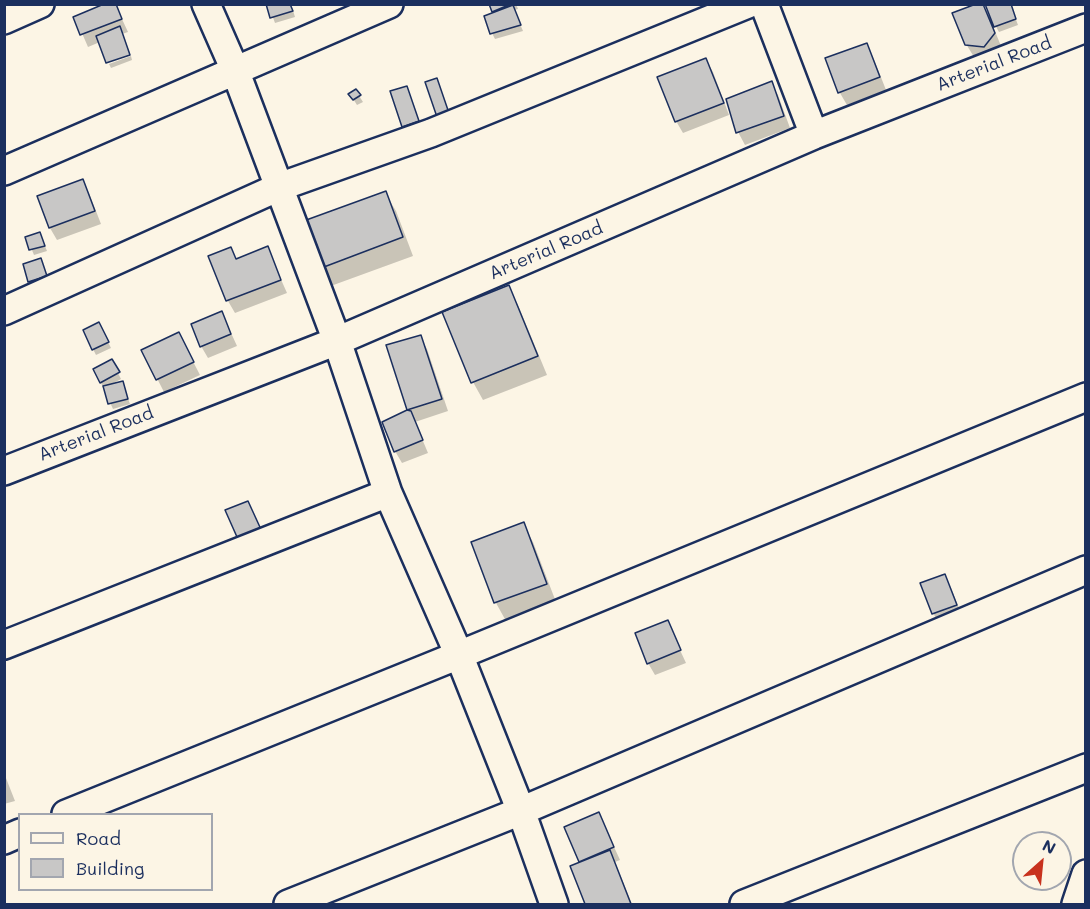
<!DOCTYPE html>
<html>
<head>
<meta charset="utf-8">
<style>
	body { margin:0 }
	#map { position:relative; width:1090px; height:909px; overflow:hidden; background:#fcf5e5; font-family:Mali,sans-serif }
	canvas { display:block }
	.frame { position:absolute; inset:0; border:6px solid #1b2f5e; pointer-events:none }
	.legend { position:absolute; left:18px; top:813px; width:195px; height:78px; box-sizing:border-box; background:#fcf5e5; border:2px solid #a2a6af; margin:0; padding:8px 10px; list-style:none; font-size:18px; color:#1b2f5e }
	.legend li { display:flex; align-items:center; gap:12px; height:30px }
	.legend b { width:30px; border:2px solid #a2a6af }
	.north { position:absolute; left:1012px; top:831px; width:60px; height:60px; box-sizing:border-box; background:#fcf5e5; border:2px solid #a2a6af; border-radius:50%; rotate:27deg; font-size:16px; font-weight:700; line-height:24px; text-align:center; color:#1b2f5e }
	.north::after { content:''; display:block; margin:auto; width:21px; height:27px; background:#c8321e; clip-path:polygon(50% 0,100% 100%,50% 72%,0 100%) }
</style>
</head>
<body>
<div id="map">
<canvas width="1090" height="909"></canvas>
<div class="frame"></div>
<ul class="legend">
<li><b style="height:8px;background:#fcf5e5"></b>Road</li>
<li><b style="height:16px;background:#c8c7c6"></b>Building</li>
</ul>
<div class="north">N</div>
</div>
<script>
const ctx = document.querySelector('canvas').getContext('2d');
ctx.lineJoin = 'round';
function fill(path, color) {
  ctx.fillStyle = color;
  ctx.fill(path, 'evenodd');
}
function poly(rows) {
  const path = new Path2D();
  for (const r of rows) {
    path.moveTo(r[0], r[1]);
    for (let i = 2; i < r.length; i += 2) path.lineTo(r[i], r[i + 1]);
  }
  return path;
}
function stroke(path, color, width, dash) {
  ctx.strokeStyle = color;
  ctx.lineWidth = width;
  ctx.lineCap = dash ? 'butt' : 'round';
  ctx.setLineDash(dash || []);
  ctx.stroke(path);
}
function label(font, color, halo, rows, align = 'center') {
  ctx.font = font + ' Mali,sans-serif';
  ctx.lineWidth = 4.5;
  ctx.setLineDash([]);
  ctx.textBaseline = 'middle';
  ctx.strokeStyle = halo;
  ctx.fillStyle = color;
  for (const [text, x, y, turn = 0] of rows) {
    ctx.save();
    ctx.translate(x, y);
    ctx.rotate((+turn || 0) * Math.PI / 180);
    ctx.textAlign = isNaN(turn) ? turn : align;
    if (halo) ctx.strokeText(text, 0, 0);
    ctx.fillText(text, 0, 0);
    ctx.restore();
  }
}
const shadow = poly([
	[115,4,128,32,122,34,130,53,107,62,100,42,88,47,75,17],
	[268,4,291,4,295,17,275,23],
	[491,4,516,4,518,9,514,10,523,31,495,39,492,33,495,14],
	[982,4,991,19,1010,4,1018,25,999,32,994,23,992,24,1001,46,991,59,974,57,966,44],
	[866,45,873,57,886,90,847,105,840,93,827,59],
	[131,56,132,60,111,68,109,64],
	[706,60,713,72,729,115,683,133,676,121],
	[771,83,778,95,790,128,745,145,738,132,728,99],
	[406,87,421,127,406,132,403,126],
	[356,91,363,102,357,105,350,94],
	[82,181,89,193,101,224,57,240,50,228,39,197],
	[385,193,396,211,413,256,328,287,317,269],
	[40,234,47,251,34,255,27,238],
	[267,248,287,293,235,313,228,301,210,257,237,261],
	[40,260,49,282,33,287,30,281],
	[508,287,518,305,547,375,483,400,473,382],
	[222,313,237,346,208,358,201,346],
	[102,330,111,348,96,355,93,349],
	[420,336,427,349,448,411,415,422,428,453,402,463,395,451,409,411,388,346],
	[185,346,200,375,164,392,143,351],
	[112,361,121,379,110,385,122,383,130,404,113,409,95,370],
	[523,524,533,542,556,602,506,621,496,603,473,543],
	[944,576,951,588,963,618,940,625,933,613],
	[667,622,686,663,655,675,648,663],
	[4,773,15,801,4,804],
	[599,814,620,860,615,862,632,904,587,904,572,867,581,863,566,828]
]);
const building = poly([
	[104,4,116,4,122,19,80,35,73,17,104,4],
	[266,4,290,4,293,11,270,18,266,4],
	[489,4,511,4,492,12,489,4],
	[976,4,983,4,995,33,984,47,965,45,952,13,976,4],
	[985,4,1011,4,1016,19,994,27,985,4],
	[513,5,521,25,490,34,484,16,513,5],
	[120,26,130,55,106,63,96,36,120,26],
	[867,43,880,77,838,93,825,58,867,43],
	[706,58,724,103,675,122,657,77,706,58],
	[437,78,450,116,438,120,425,82,437,78],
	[772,81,784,116,736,133,726,99,772,81],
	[407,86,419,121,402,127,390,91,407,86],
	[356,89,361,95,353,100,348,94,356,89],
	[83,179,95,211,49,228,37,196,83,179],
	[386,191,403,237,316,270,298,223,386,191],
	[40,232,45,246,29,250,25,237,40,232],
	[268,246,281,280,226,301,208,256,231,247,236,259,268,246],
	[41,258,47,276,28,282,23,264,41,258],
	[509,285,538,356,471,383,442,312,509,285],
	[222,311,231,334,200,347,191,324,222,311],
	[99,322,109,342,92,350,83,330,99,322],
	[179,332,194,362,156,380,141,350,179,332],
	[421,335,442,399,407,410,386,345,421,335],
	[112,359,120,372,100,383,93,369,112,359],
	[123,381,128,399,108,404,103,386,123,381],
	[407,410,411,411,423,440,394,452,382,422,407,410],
	[248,501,264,536,241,546,225,510,248,501],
	[524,522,547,584,494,603,471,542,524,522],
	[945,574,957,605,932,614,920,583,945,574],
	[668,620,681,650,647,664,635,633,668,620],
	[599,812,614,847,579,862,564,827,599,812],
	[610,850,631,904,585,904,570,866,610,850]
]);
const minor = poly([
	[206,4,235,70,337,341,388,493,459,655,521,811,554,904],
	[764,4,814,135],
	[4,20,40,4],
	[4,171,389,4],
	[4,311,279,187,431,133,748,4],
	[4,471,337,341,814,135,1086,28],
	[4,645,388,493],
	[66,814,459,655,1086,397],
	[4,840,20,833],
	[288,904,521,811,1086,570],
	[744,904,1086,768],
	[1076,904,1086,874]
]);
const streetNames = [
	["Arterial Road",994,64,-21],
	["Arterial Road",546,251,-23],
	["Arterial Road",96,434,-21]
];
fill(shadow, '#0003');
fill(building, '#c8c7c6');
stroke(building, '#1b2f5e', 1.5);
stroke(minor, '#1b2f5e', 32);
stroke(minor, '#fcf5e5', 27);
label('18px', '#1b2f5e', '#fcf5e5', streetNames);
</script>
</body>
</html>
